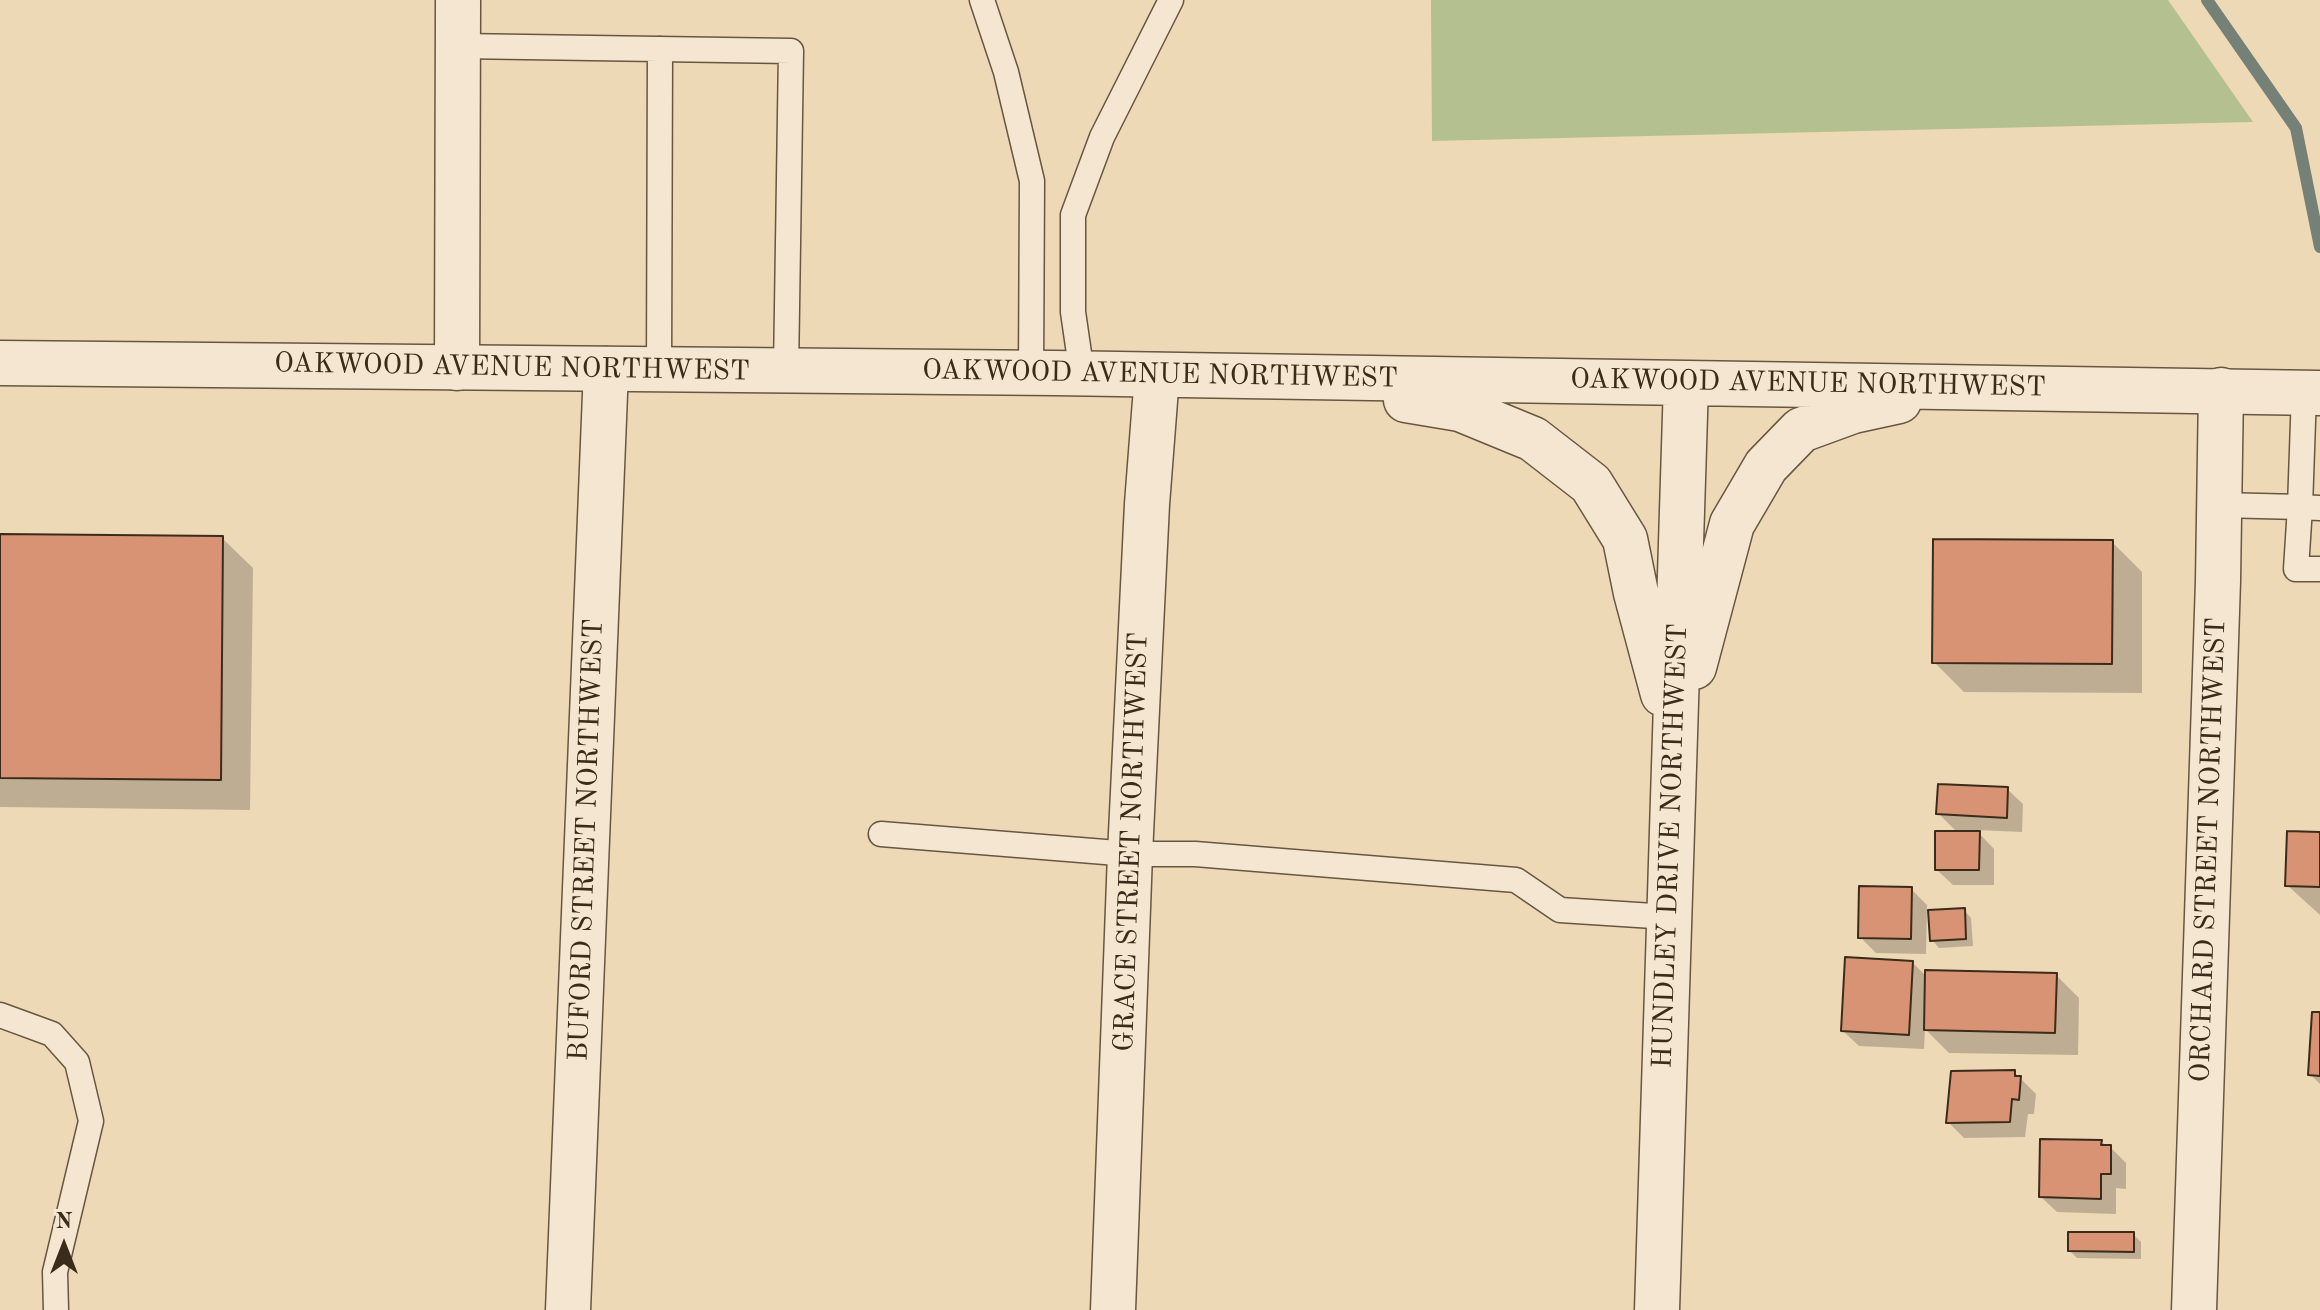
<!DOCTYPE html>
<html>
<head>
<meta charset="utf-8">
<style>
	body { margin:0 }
	#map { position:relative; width:2320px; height:1310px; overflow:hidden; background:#eed9b7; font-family:"Old Standard TT",serif }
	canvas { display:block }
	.north { position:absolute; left:24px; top:1206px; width:80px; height:80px; -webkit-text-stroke:6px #f4e6d0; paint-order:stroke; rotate:0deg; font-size:22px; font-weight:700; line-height:32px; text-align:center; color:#3b2b1a }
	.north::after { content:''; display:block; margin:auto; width:28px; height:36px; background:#3b2b1a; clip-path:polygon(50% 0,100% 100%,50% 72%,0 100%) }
</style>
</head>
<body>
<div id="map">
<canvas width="2320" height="1310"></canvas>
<div class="north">N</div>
</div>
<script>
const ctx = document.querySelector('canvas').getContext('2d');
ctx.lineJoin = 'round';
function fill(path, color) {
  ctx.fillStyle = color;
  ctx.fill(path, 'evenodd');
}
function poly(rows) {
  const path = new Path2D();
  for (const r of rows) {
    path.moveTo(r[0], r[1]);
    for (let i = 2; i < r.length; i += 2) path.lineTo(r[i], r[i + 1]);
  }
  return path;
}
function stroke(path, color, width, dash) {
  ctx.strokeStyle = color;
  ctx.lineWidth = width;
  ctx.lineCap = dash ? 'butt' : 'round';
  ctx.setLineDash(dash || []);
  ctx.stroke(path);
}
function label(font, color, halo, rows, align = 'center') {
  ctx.font = font + ' "Old Standard TT",serif';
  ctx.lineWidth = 6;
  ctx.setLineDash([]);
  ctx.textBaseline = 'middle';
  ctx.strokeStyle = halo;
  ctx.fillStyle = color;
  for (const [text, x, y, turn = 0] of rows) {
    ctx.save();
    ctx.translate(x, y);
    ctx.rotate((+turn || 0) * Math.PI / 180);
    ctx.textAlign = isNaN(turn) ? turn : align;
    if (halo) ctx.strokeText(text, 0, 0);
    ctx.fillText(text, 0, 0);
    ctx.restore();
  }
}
const green = poly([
	[1431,0,2168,0,2253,122,1432,141]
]);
const shadow = poly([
	[0,536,222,538,253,568,250,810,0,807],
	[2112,542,2142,572,2142,693,1964,692,1934,662],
	[2007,789,2023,804,2022,832,1976,830,1994,849,1994,885,1953,885,1937,870,1958,833,1939,814],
	[2320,834,2320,915,2287,885],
	[1911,889,1927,905,1926,954,1876,953,1860,937],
	[1964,910,1971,918,1973,946,1939,948,1932,940],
	[1912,962,1927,977,2056,975,2079,998,2078,1055,1949,1053,1925,1029,1924,1049,1859,1046,1843,1031],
	[2320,1014,2320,1084,2310,1074],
	[2014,1072,2036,1094,2034,1114,2028,1114,2025,1137,1964,1138,1948,1122],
	[2101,1142,2110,1147,2126,1163,2126,1189,2116,1188,2116,1214,2057,1212,2041,1197],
	[2133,1234,2141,1242,2141,1259,2077,1258,2070,1251]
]);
const stream = poly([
	[2207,0,2296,128,2320,247]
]);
const building = poly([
	[0,534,223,536,221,780,0,778,0,534],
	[1933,539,2113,540,2112,664,1932,663,1933,539],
	[1938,784,2008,787,2007,818,1936,814,1938,784],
	[1935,831,1980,831,1979,870,1935,870,1935,831],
	[2287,831,2320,832,2320,887,2285,886,2287,831],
	[1859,886,1912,887,1911,939,1858,938,1859,886],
	[1965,908,1966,939,1930,941,1928,910,1965,908],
	[1845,957,1913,961,1909,1035,1841,1031,1845,957],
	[1925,970,2057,973,2055,1033,1924,1030,1925,970],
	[2312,1012,2320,1012,2320,1076,2308,1075,2312,1012],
	[2015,1070,2015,1076,2021,1076,2019,1100,2012,1099,2010,1122,1946,1123,1951,1071,2015,1070],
	[2040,1139,2102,1140,2101,1145,2111,1145,2111,1174,2101,1174,2101,1199,2039,1197,2040,1139],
	[2068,1232,2134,1232,2134,1252,2068,1251,2068,1232]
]);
const service = poly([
	[982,0,1006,72,1032,181,1031,373],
	[459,46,791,51,786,371],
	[659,370,660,49],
	[1082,374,1073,312,1073,215,1102,137,1171,0],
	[2304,393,2300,507,2320,508],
	[2219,505,2300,507,2296,569,2320,569],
	[881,834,1130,854,1195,854,1516,880,1560,910,1669,917],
	[0,1015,52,1034,77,1062,91,1121,55,1272,56,1310]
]);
const minor = poly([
	[457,368,458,0],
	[568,1310,606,369],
	[1113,1310,1130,854,1147,504,1157,375],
	[2194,1310,2218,581,2221,390]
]);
const tertiary = poly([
	[0,363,1055,373,2320,393],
	[1406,400,1460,409,1533,439,1591,484,1625,539,1636,593,1663,694],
	[1694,667,1732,524,1766,466,1801,430,1853,411,1899,401],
	[1657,1310,1686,383]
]);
const streetNames = [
	["OAKWOOD AVENUE NORTHWEST",512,368,1],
	["OAKWOOD AVENUE NORTHWEST",1160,375,1],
	["OAKWOOD AVENUE NORTHWEST",1808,384,1],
	["BUFORD STREET NORTHWEST",587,840,-88],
	["GRACE STREET NORTHWEST",1132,842,-88],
	["HUNDLEY DRIVE NORTHWEST",1671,846,-88],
	["ORCHARD STREET NORTHWEST",2209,850,-88]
];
fill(green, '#b5c091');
fill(shadow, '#0003');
stroke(stream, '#758077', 12);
fill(building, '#d79373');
stroke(building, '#3b2b1a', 2);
stroke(service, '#685641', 27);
stroke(minor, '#685641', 47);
stroke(tertiary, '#685641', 47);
stroke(service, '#f4e6d0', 24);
stroke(minor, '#f4e6d0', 44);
stroke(tertiary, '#f4e6d0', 44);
label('28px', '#3b2b1a', '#f4e6d0', streetNames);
</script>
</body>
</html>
